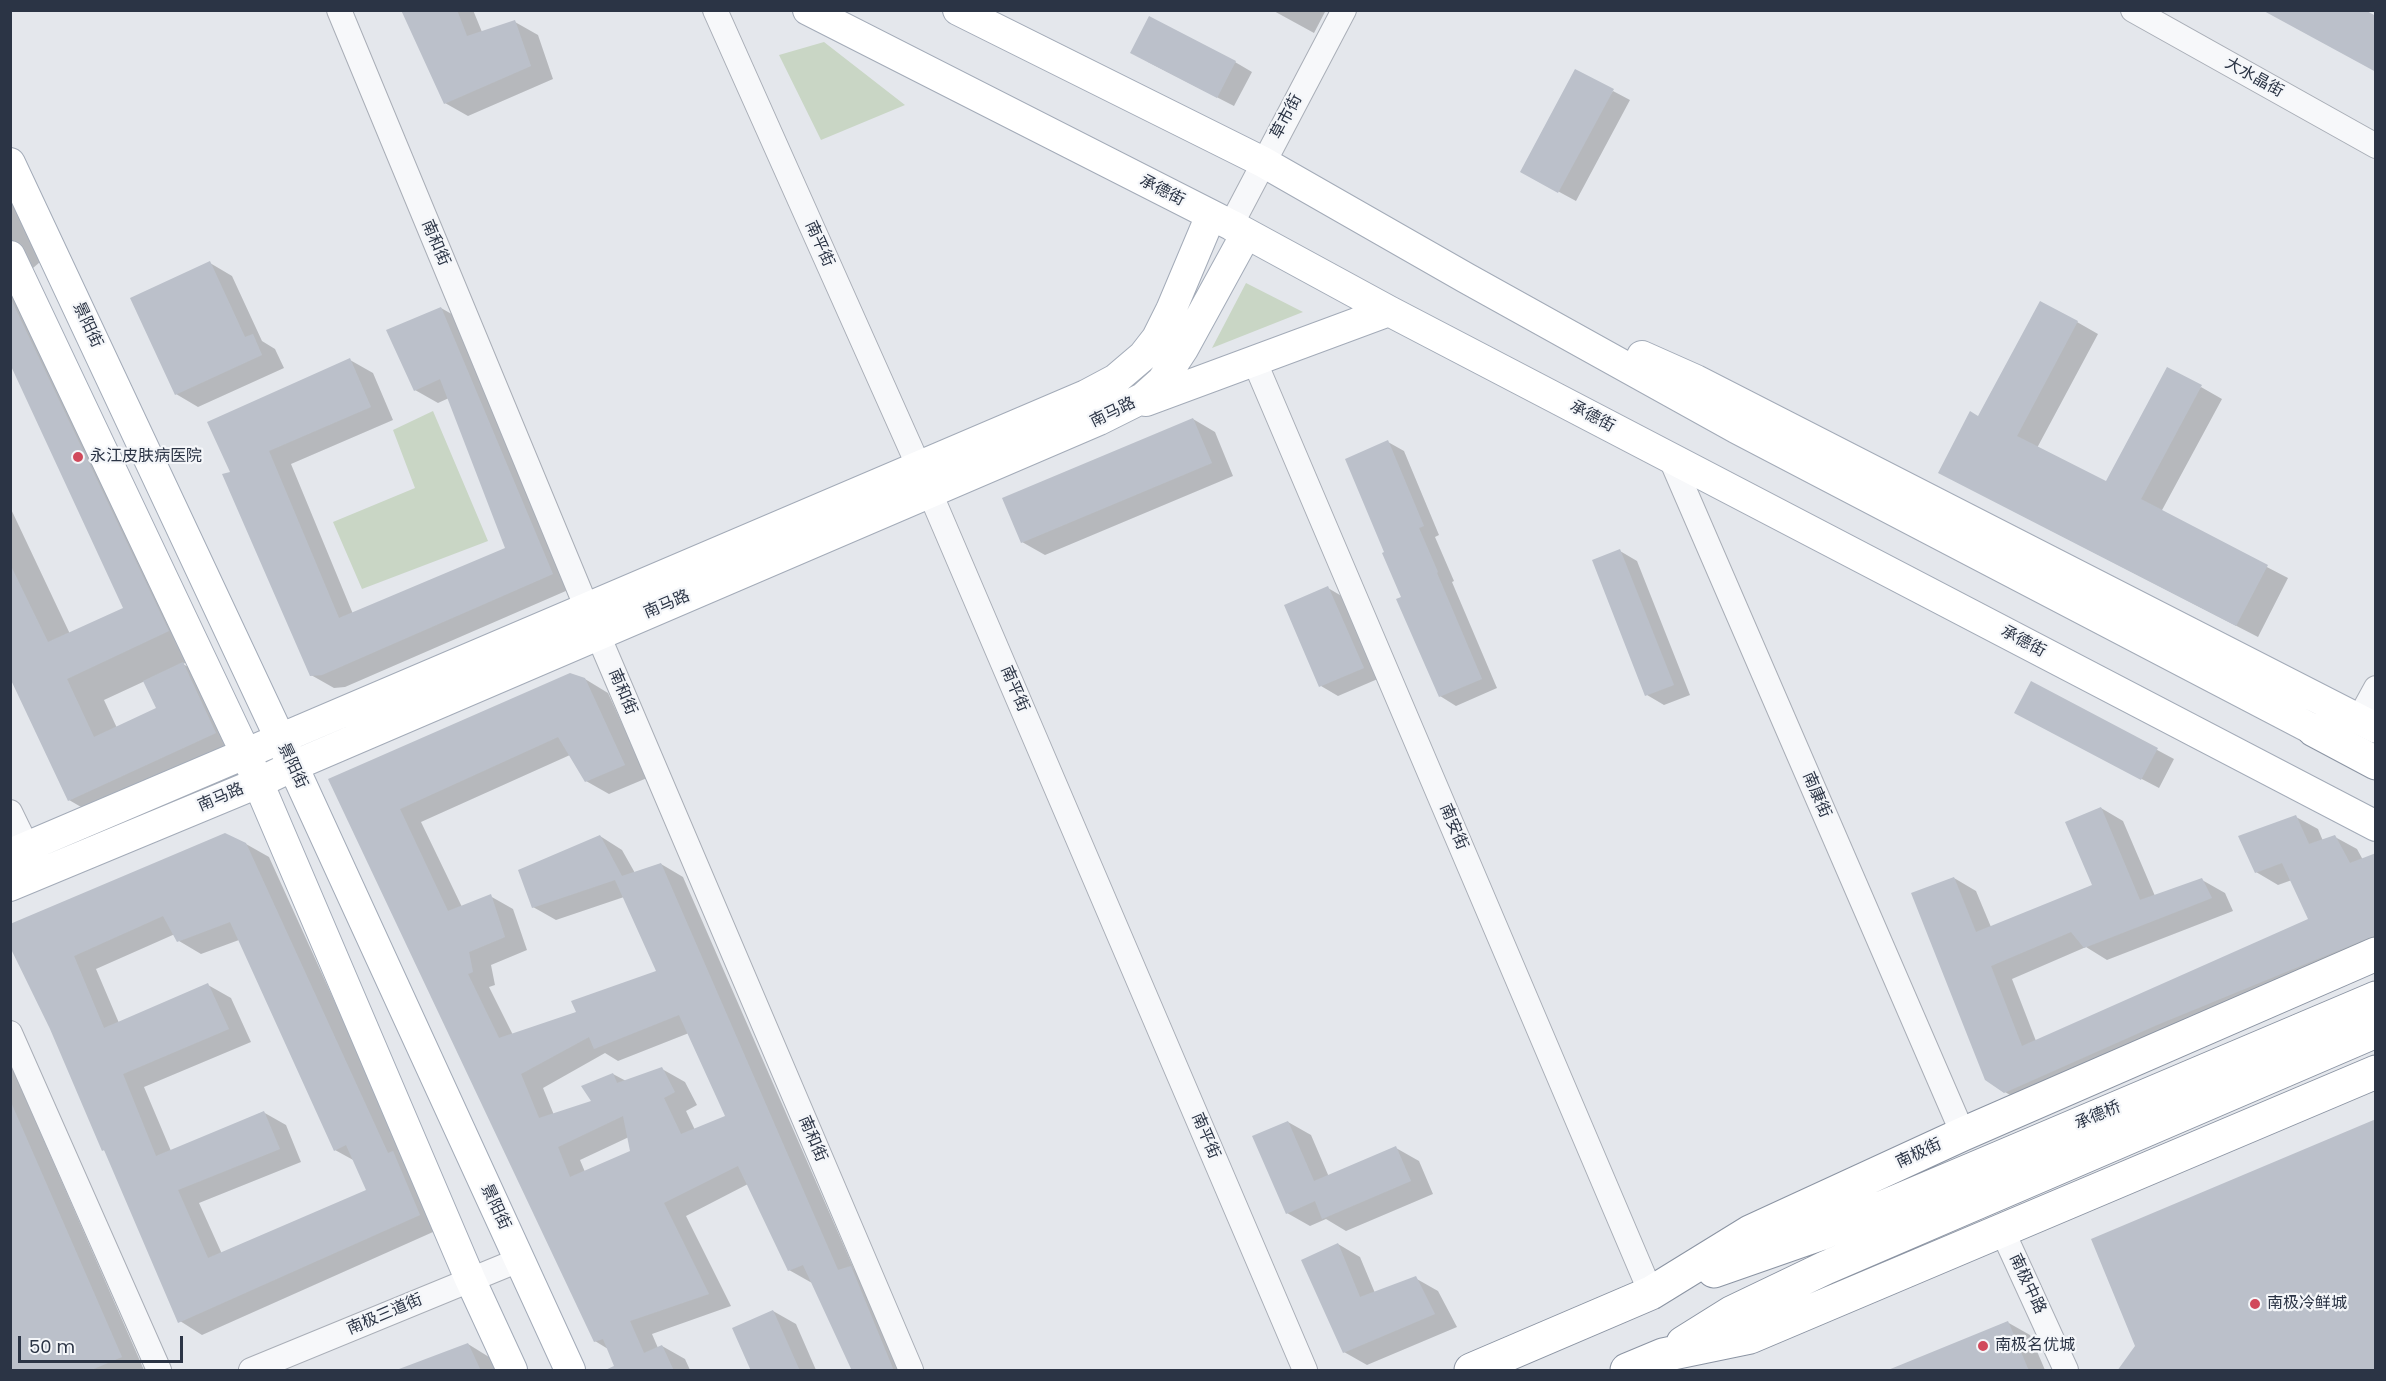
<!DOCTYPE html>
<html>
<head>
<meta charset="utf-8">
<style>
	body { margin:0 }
	#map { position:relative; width:2386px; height:1381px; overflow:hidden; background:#e4e7ec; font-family:Poppins,sans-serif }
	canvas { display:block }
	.frame { position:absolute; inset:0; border:12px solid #2b3445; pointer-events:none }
	.scale { position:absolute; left:18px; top:1336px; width:165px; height:27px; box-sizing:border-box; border:3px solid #2b3445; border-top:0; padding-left:8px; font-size:18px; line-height:21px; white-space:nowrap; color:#2b3445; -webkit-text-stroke:4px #f4f6f9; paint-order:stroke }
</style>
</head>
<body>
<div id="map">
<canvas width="2386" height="1381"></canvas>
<div class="frame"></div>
<div class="scale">50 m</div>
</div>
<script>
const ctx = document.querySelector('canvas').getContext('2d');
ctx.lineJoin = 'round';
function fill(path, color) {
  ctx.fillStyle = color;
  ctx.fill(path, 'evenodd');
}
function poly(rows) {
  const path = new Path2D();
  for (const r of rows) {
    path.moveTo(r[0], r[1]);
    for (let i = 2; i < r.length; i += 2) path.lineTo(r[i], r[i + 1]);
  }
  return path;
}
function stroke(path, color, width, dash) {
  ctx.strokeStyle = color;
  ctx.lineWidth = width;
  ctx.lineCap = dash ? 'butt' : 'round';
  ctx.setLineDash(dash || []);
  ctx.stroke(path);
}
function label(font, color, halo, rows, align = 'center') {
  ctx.font = font + ' Poppins,"Noto Sans SC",sans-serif';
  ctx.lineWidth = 4.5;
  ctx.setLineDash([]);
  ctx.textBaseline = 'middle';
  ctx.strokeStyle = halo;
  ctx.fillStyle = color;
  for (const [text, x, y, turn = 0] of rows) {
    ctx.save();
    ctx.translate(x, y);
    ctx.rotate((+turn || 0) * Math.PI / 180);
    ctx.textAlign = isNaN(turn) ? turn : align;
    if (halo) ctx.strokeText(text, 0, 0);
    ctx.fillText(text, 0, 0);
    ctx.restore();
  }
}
const green = poly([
	[824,42,905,105,821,140,779,55],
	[1246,283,1303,312,1212,348],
	[433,411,488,541,362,589,333,522,415,488,393,430]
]);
const shadow = poly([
	[403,10,473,10,482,32,515,22,538,35,553,79,468,116,445,103],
	[1272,10,1326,10,1314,33],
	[1148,62,1235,62,1252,72,1234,106],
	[1613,91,1630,100,1576,201,1539,181],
	[10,197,40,262,33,268,30,278,206,653,183,664,221,686,253,754,107,822,69,800,10,675,10,507,70,634,125,608,10,362],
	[145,681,158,709,117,728,104,700],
	[210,263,232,276,262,341,275,349,284,368,198,407,176,394],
	[441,308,464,321,575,587,345,687,334,688,311,675,232,473,350,360,373,373,393,420,291,464,353,614,507,549,449,398,438,403,415,390],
	[2077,322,2098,334,2037,448,2107,483,2201,387,2222,399,2161,512,2288,578,2258,637,1961,484,1979,418],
	[1193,419,1215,432,1233,476,1045,555,1022,542],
	[1388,442,1404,451,1439,535,1435,537,1454,581,1452,582,1497,688,1456,706,1440,696,1386,553],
	[1620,551,1637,561,1690,695,1664,705,1647,695],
	[1328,588,1345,598,1380,678,1338,696,1321,686],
	[585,679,608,693,647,778,609,794,586,781,570,755,421,822,462,907,490,896,513,909,527,950,491,965,495,985,489,987,513,1035,578,1013,658,972,624,897,556,920,533,907,600,836,622,850,635,873,661,864,683,877,854,1269,873,1280,910,1370,853,1370,812,1283,789,1270,748,1184,686,1216,731,1306,652,1334,658,1348,662,1346,685,1359,690,1370,618,1370,608,1349,595,1341,330,780],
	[689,1033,727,1117,695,1130,686,1111,697,1105,685,1082,662,1069,626,1081,613,1074,593,1102,554,1115,543,1088,605,1053,618,1061],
	[629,1137,632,1152,585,1172,580,1160],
	[2032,683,2174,759,2159,788,2033,722],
	[2101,808,2123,821,2155,896,2202,880,2225,893,2233,911,2107,960,2086,947,2012,979,2036,1041,2310,920,2292,880,2278,885,2256,872,2296,817,2318,829,2323,841,2335,837,2357,849,2363,860,2376,857,2376,957,2027,1105,2005,1092,1954,878,1976,891,1991,927,2094,886],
	[246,844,269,857,407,1161,442,1228,202,1335,180,1321,106,1151,103,1150,52,1028,10,943],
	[175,934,179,941,201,954,239,940,335,1150,355,1161,368,1191,222,1254,199,1203,301,1162,286,1125,263,1112,171,1151,144,1087,251,1042,231,998,208,985,119,1023,96,969],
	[10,1063,144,1370,10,1370],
	[1288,1122,1311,1135,1329,1177,1396,1148,1419,1161,1433,1194,1346,1231,1326,1219,1310,1226,1287,1213],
	[1338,1244,1360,1257,1375,1293,1415,1278,1438,1291,1457,1327,1367,1365,1344,1352],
	[773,1311,796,1324,816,1370,752,1370],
	[2007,1322,2030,1335,2045,1370,1892,1370],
	[468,1344,489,1357,496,1370,399,1370]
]);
const building = poly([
	[401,10,457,10,467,36,515,20,531,66,444,104],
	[2262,10,2365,10,2376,16,2376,72],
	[1149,16,1236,61,1217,98,1130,53],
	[1575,69,1614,89,1558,193,1520,172],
	[210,261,245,337,253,334,262,355,175,395,130,298],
	[10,297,169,631,67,679,94,737,156,708,143,681,183,662,216,733,68,801,10,678,10,564,48,642,123,608,10,364],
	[2040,301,2078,321,2017,436,2106,481,2167,367,2202,385,2141,499,2268,565,2236,626,1938,473,1970,411,1978,416],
	[441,307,553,574,322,675,310,676,222,474,230,472,207,422,350,358,371,407,269,451,339,618,505,548,440,379,414,391,386,330],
	[1193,418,1212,463,1021,543,1002,498],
	[1388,440,1424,526,1419,528,1438,572,1437,573,1482,679,1439,697,1396,599,1401,597,1382,553,1384,552,1345,459],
	[1620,549,1674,685,1645,696,1592,560],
	[1328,586,1364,668,1319,687,1284,605],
	[570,673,585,678,625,765,585,782,558,737,400,809,448,911,491,894,505,937,469,952,473,972,468,974,499,1038,576,1012,571,1001,656,971,615,880,532,908,518,870,600,835,622,876,661,863,838,1270,851,1266,894,1371,852,1371,803,1265,788,1271,738,1166,664,1203,709,1294,630,1321,644,1353,662,1345,674,1371,603,1371,614,1366,603,1339,594,1342,328,779],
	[679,1015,725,1116,681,1134,664,1098,675,1092,662,1067,617,1083,613,1073,581,1086,591,1101,539,1118,521,1074,589,1037,594,1049],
	[623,1116,630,1151,570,1177,558,1147],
	[2031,681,2158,748,2141,780,2014,713],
	[2101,807,2140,900,2202,878,2212,898,2084,948,2071,932,1991,966,2022,1046,2308,919,2282,863,2255,873,2238,836,2296,815,2309,844,2335,835,2350,863,2376,853,2376,935,2157,1025,2004,1093,1985,1080,1911,893,1954,877,1976,932,2092,885,2065,822],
	[225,833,246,843,388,1153,393,1151,420,1215,178,1323,104,1150,102,1151,50,1029,10,947,10,924],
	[163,916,177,942,230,922,334,1151,346,1145,366,1190,208,1258,178,1190,280,1149,264,1111,156,1156,123,1074,229,1029,208,983,104,1028,74,956],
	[10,1100,122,1357,89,1371,10,1371],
	[2376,1119,2376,1371,2117,1371,2135,1346,2091,1239],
	[1288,1121,1314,1181,1396,1146,1411,1181,1322,1219,1315,1201,1286,1214,1252,1136],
	[1338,1243,1360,1297,1416,1276,1435,1314,1343,1353,1301,1260],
	[773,1310,800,1371,751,1371,732,1328],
	[2008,1321,2029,1371,1889,1371,1888,1370],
	[468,1343,481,1371,400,1371,399,1369]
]);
const minor = poly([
	[339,10,598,635,911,1370],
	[715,10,919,467,1305,1370],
	[2133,10,2376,146],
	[1231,225,1344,10],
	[1254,360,1651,1293],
	[1670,457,1963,1134],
	[2359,719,2376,688],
	[10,812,27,847],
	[10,1033,159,1370],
	[2002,1230,2066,1370],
	[251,1370,519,1260]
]);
const major = poly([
	[808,10,1231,225,1389,311,2376,826],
	[958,10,1263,162,1466,278,1736,428,2314,730],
	[10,163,293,766,570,1370],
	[10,256,246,754,470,1279,512,1370],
	[1642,356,1696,380,2376,728],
	[1146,401,1389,311],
	[10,854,1086,395,1116,379,1143,356,1157,338,1171,310,1211,215],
	[10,886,258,783,293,766,1099,420,1143,398,1162,381,1183,349,1246,234]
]);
const highway = poly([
	[2314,730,2376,763],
	[1714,1271,1820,1234,2376,998],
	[1683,1343,1731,1313,1825,1268,2376,1031],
	[1471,1370,1651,1293,1750,1232,1963,1134,2376,954],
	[1627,1370,1663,1355,1750,1337,2376,1072]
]);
const markers = [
	[78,457,6,"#d1495b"],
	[2255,1304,6,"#d1495b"],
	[1983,1346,6,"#d1495b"]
];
const streetNames = [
	["大水晶街",2254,78,29],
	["草市街",1287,117,-62],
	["承德街",1162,191,27],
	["南和街",435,243,67],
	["南平街",819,244,66],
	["景阳街",87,325,65],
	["南马路",1113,413,-26],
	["承德街",1592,417,28],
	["南马路",667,605,-23],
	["承德街",2023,642,28],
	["南平街",1014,689,67],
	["南和街",622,692,67],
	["景阳街",292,766,65],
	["南康街",1816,795,67],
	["南马路",221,798,-23],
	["南安街",1453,827,67],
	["承德桥",2098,1116,-23],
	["南平街",1205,1136,67],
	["南和街",812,1139,67],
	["南极街",1919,1154,-25],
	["景阳街",495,1207,65],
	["南极中路",2027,1284,65],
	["南极三道街",385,1315,-23]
];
const poiNames = [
	["永江皮肤病医院",90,457],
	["南极冷鲜城",2267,1304],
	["南极名优城",1995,1346]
];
fill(green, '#c9d6c5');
fill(shadow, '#0003');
fill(building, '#bbc0ca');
stroke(minor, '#a9aeb7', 26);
stroke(major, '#a3abb8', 32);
stroke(highway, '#8b94a3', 35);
stroke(minor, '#f7f8fa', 24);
stroke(major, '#fff', 30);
stroke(highway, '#fff', 33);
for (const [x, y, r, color] of markers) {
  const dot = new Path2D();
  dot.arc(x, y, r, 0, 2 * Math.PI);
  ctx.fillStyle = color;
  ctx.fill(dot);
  stroke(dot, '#f4f6f9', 2);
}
label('16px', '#2b3445', '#f4f6f9', streetNames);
label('16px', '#2b3445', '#f4f6f9', poiNames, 'left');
</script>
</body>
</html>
